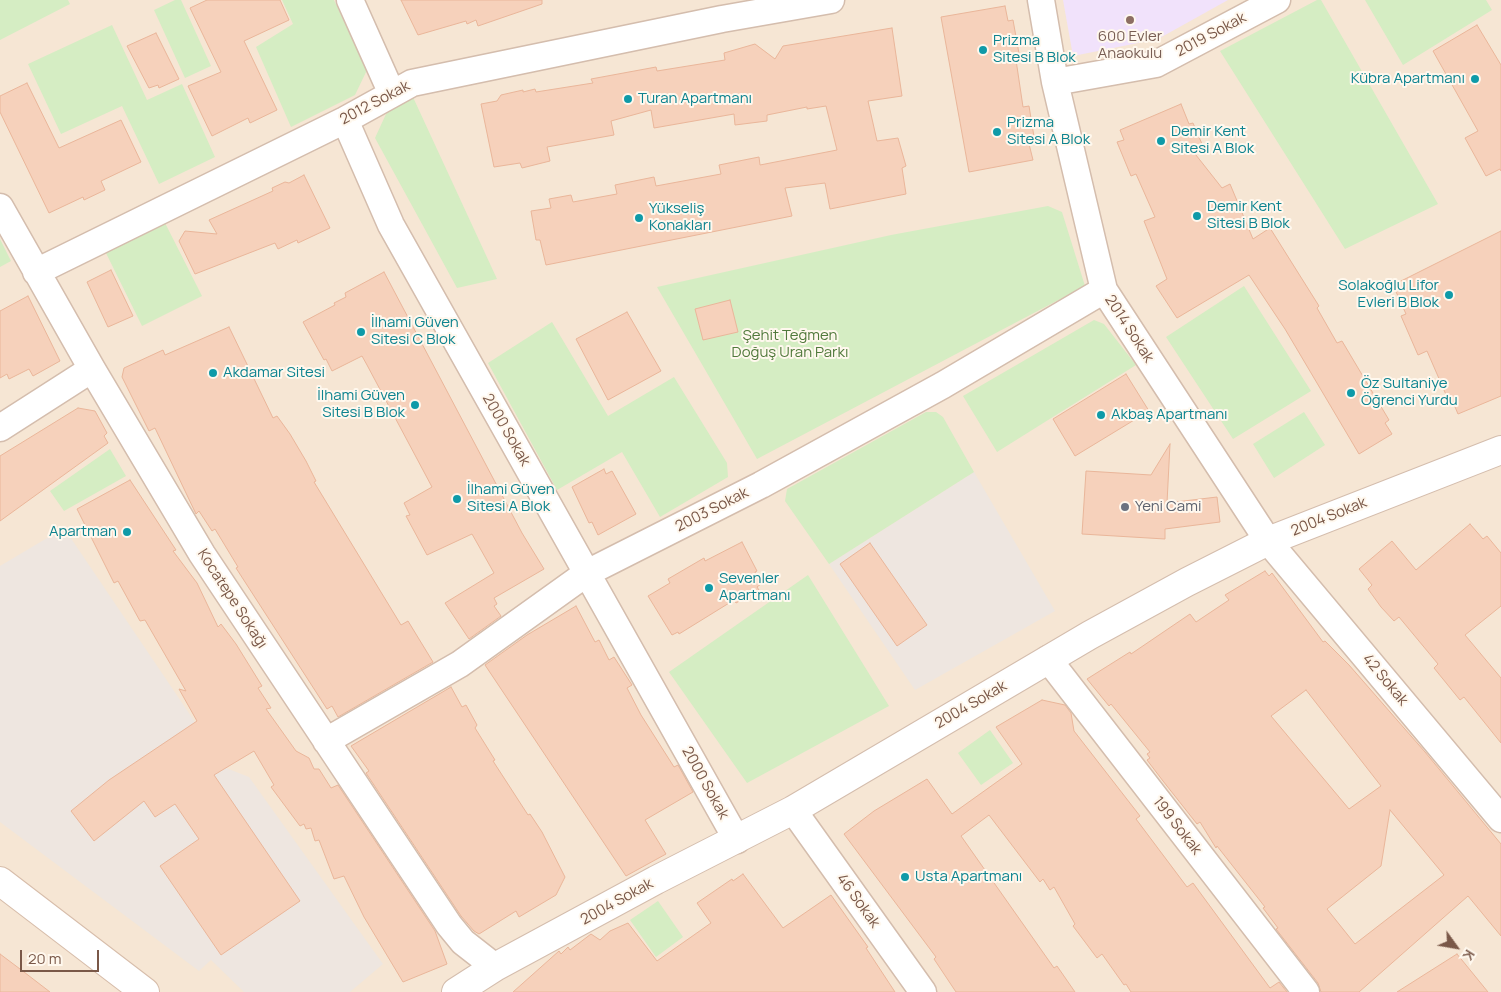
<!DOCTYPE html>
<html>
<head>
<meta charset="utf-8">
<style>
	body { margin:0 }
	#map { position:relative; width:1501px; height:992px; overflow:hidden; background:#fef4e6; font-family:Manrope,sans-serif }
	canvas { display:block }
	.north { position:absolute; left:1431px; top:922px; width:50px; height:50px; -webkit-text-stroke:4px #fff8ee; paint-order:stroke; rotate:122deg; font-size:14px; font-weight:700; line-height:20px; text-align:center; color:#7a5848 }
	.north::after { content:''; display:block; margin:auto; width:18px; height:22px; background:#7a5848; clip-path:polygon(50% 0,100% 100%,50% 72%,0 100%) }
	.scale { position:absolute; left:20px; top:950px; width:79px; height:22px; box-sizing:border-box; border:2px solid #7a5848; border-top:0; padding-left:6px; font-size:15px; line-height:18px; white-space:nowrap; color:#7a5848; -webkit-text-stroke:4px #fff8ee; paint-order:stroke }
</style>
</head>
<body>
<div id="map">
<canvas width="1501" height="992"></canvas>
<div class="north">K</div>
<div class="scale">20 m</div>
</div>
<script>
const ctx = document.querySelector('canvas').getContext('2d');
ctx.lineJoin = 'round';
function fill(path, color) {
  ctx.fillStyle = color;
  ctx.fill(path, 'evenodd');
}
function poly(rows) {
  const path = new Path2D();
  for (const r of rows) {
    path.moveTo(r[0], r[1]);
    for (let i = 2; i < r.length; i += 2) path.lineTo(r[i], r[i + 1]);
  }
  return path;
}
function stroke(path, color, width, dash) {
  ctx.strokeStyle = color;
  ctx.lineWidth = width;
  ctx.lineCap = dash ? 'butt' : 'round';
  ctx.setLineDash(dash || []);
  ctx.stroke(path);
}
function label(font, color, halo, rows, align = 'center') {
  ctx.font = font + ' Manrope,sans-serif';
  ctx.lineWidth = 4;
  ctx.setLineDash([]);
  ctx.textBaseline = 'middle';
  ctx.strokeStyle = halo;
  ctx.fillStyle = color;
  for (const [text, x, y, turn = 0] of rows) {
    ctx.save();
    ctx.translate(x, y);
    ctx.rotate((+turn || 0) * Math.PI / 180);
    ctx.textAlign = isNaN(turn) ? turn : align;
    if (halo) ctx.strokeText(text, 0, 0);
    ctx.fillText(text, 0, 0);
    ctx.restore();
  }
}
const residential = poly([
	[0,0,1501,0,1501,992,0,992]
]);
const industrial = poly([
	[974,472,1055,611,915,690,829,564],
	[64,528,226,768,249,777,383,964,350,992,244,992,211,960,199,971,0,822,0,566]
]);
const education = poly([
	[1063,0,1228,0,1158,39,1073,56]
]);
const green = poly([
	[0,0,68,0,70,4,0,40],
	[175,0,181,0,211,66,185,78,154,10],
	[282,0,334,0,367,70,355,95,291,127,256,47,293,24],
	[1317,0,1321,0,1438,204,1345,249,1220,51],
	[1365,0,1486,0,1492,10,1403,65],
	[112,25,147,100,182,84,215,157,159,184,122,106,61,134,28,64],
	[412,95,497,279,457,288,375,138,386,114,398,102],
	[1048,206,1062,212,1085,286,757,459,657,287,891,235],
	[164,221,202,296,142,326,105,251],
	[0,239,11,261,0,267],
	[1244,286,1311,391,1233,439,1166,337],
	[1094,320,1104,324,1136,365,997,452,963,396],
	[552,322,608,416,674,377,727,463,728,477,660,517,622,452,557,490,488,363],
	[926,412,936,412,943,417,974,472,829,564,785,501,787,489],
	[1304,412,1325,445,1274,478,1253,444],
	[110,449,126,476,64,511,50,491],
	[808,575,889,706,747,783,669,672],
	[990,730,1013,763,981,785,958,753],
	[658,901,683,937,656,957,630,920]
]);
const building = poly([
	[207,0,280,0,289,20,244,41,277,110,250,123,248,118,212,136,188,86,221,72,190,8,207,0],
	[401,0,542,0,542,4,478,26,476,20,467,24,466,21,418,35,401,0],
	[1005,6,1008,21,1013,20,1020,59,1016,60,1023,107,1029,106,1035,143,1029,144,1033,160,969,172,941,17,1005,6],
	[1477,25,1501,65,1501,171,1500,169,1486,176,1465,138,1478,131,1433,51,1477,25],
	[892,28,902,96,868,101,877,141,898,138,906,166,902,168,906,194,830,209,825,183,785,188,792,216,546,265,540,240,536,240,531,211,551,208,549,199,571,195,573,202,617,194,615,185,654,177,656,186,721,174,719,165,759,157,760,165,837,150,826,106,807,109,807,107,767,115,767,121,735,125,734,114,654,128,651,110,611,121,614,135,547,147,550,161,522,168,520,163,494,167,481,104,497,101,501,95,523,90,523,92,535,89,536,92,593,83,591,79,656,67,657,71,725,60,724,53,755,44,775,59,783,46,892,28],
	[156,33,179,79,159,88,158,85,149,88,127,46,156,33],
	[27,83,59,148,121,120,141,162,101,181,105,190,84,200,83,197,49,213,0,112,0,96,27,83],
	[1181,104,1189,124,1193,123,1202,144,1192,150,1222,188,1230,184,1253,239,1270,228,1319,306,1317,308,1337,343,1342,341,1389,420,1385,423,1392,434,1359,454,1285,329,1249,275,1177,318,1156,286,1167,279,1144,221,1155,217,1136,174,1131,176,1117,142,1124,140,1120,130,1181,104],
	[304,175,330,228,298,243,297,240,278,249,275,243,195,274,179,241,185,231,217,234,209,220,273,191,272,188,285,182,289,183,304,175],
	[1501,231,1501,396,1458,414,1450,395,1447,397,1427,351,1418,355,1401,316,1406,314,1393,285,1501,231],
	[111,270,133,316,108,327,87,282,111,270],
	[384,272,522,533,544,569,494,598,497,604,494,606,501,616,469,639,445,603,494,573,472,534,427,555,406,516,410,515,404,503,432,487,367,365,362,356,332,371,326,359,324,360,303,322,335,305,334,303,346,297,345,293,384,272],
	[28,296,60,361,33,376,29,369,9,379,7,374,0,378,0,311,28,296],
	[730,300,738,332,703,340,695,309,730,300],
	[627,312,661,371,608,400,576,339,627,312],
	[229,327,273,418,277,416,290,434,306,461,316,481,314,482,401,625,408,621,433,662,338,717,332,706,327,709,236,568,238,567,215,529,212,531,199,511,196,514,155,428,149,431,122,377,124,368,163,350,165,355,229,327],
	[1126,374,1149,411,1075,456,1053,419,1126,374],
	[78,408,95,411,107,433,104,436,108,443,0,521,0,456,78,408],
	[1170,444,1167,503,1217,497,1220,522,1165,529,1165,539,1082,534,1086,471,1151,475,1170,444],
	[604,469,606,474,612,471,636,514,598,535,592,522,589,523,572,487,604,469],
	[130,480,176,550,173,551,197,583,218,627,221,624,236,644,262,686,258,688,271,708,266,709,296,751,309,758,314,769,319,769,331,788,338,785,435,931,447,964,403,982,364,917,344,876,334,879,319,840,315,841,311,828,306,829,304,824,300,826,271,787,274,785,254,751,214,775,300,901,221,955,160,866,199,839,175,804,155,817,144,801,94,841,71,811,109,780,197,721,179,689,186,691,145,620,140,621,118,581,114,583,77,509,130,480],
	[1470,524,1483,539,1487,536,1501,553,1501,606,1465,635,1501,678,1501,743,1464,697,1460,700,1434,668,1438,664,1399,617,1394,621,1381,607,1368,589,1372,585,1359,569,1392,541,1416,570,1470,524],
	[742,542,757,571,755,572,761,584,757,587,759,590,736,603,734,600,679,634,678,632,672,635,648,596,670,583,668,579,704,558,705,561,742,542],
	[870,543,927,625,897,646,840,564,870,543],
	[1265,571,1269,576,1272,573,1323,642,1325,641,1349,665,1425,752,1501,844,1501,936,1468,896,1359,992,1321,992,1318,983,1276,929,1278,928,1263,908,1265,907,1217,846,1216,848,1200,822,1197,824,1163,781,1147,760,1150,758,1147,754,1150,752,1111,704,1109,706,1087,679,1130,652,1131,654,1190,614,1196,622,1229,600,1225,595,1265,571],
	[1306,690,1381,786,1349,809,1271,716,1306,690],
	[1390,810,1444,875,1355,944,1327,909,1381,866,1390,810],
	[576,606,595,642,599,640,609,660,614,657,632,685,627,688,641,715,674,767,678,765,693,792,645,820,666,854,626,876,485,665,527,635,576,606],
	[451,687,462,707,466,705,477,725,475,728,495,760,493,761,528,815,530,814,542,832,565,877,556,895,519,917,516,911,479,934,474,931,461,916,366,773,369,771,351,746,451,687],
	[1042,700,1065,705,1071,713,1074,731,1140,816,1136,819,1187,887,1193,883,1270,988,1279,982,1287,992,1131,992,1126,984,1124,985,1102,954,1097,958,1073,926,1075,924,1054,887,1050,890,1043,879,1040,882,989,815,961,836,1054,968,1057,966,1075,992,956,992,934,959,936,957,844,834,874,811,927,779,952,814,1022,764,996,727,1042,700],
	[743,874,783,928,831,895,868,947,866,948,895,992,513,992,559,951,561,954,568,947,570,950,591,934,600,940,610,931,628,923,657,961,711,923,697,903,732,879,733,881,743,874],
	[0,954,24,972,50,992,0,992,0,954],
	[1457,954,1488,992,1397,992,1457,954]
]);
const minor = poly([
	[350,0,392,94],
	[1041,0,1055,82,1104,290,1268,541,1501,819],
	[1055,82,1156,64,1277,0],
	[345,120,391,225,737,840],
	[0,207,92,369,202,554,449,925,463,942,495,967],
	[36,272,345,120,412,83,722,19,831,0],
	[0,428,92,369],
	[1048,659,1306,992],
	[326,741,460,664,587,573,761,485,943,385,1104,290],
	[793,810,923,992]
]);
const tertiary = poly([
	[456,992,495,967,656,880,793,810,1090,635,1187,582,1268,541,1501,450]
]);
const secondary = poly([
	[0,881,145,992]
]);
const markers = [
	[1130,20,5,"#8d6e63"],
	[983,50,5,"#0f9aa8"],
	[1475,79,5,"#0f9aa8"],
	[628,99,5,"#0f9aa8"],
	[997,132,5,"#0f9aa8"],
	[1161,141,5,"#0f9aa8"],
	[1197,216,5,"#0f9aa8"],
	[639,218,5,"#0f9aa8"],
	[1449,295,5,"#0f9aa8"],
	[361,332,5,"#0f9aa8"],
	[213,373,5,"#0f9aa8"],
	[1351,393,5,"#0f9aa8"],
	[415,405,5,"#0f9aa8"],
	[1101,415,5,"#0f9aa8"],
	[457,499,5,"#0f9aa8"],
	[1125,507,5,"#6b7280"],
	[127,532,5,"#0f9aa8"],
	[709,588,5,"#0f9aa8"],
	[905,877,5,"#0f9aa8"]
];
const streetNames = [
	["2019 Sokak",1211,35,-28],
	["2012 Sokak",375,103,-28],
	["2014 Sokak",1129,329,57],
	["2000 Sokak",506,430,60],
	["2003 Sokak",712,510,-27],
	["2004 Sokak",1329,517,-22],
	["Kocatepe Sokağı",232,599,57],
	["42 Sokak",1385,680,50],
	["2004 Sokak",971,705,-30],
	["2000 Sokak",705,783,61],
	["199 Sokak",1177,826,52],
	["46 Sokak",858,901,54],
	["2004 Sokak",617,902,-29]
];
const educationNames = [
	["600 Evler",1130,37],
	["Anaokulu",1130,54]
];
const cultureNames = [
	["Prizma",993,41],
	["Sitesi B Blok",993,58],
	["Kübra Apartmanı",1465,79,"right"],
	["Turan Apartmanı",638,99],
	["Prizma",1007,123],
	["Sitesi A Blok",1007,140],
	["Demir Kent",1171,132],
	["Sitesi A Blok",1171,149],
	["Demir Kent",1207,207],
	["Sitesi B Blok",1207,224],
	["Yükseliş",649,209],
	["Konakları",649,226],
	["Solakoğlu Lifor",1439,286,"right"],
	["Evleri B Blok",1439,303,"right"],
	["İlhami Güven",371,323],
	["Sitesi C Blok",371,340],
	["Akdamar Sitesi",223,373],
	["Öz Sultaniye",1361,384],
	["Öğrenci Yurdu",1361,401],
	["İlhami Güven",405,396,"right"],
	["Sitesi B Blok",405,413,"right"],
	["Akbaş Apartmanı",1111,415],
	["İlhami Güven",467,490],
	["Sitesi A Blok",467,507],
	["Apartman",117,532,"right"],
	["Sevenler",719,579],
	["Apartmanı",719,596],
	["Usta Apartmanı",915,877]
];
const parkNames = [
	["Şehit Teğmen",790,336],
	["Doğuş Uran Parkı",790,353]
];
const worshipNames = [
	["Yeni Cami",1135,507]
];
fill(residential, '#f6e6d4');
fill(industrial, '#eee6e0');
fill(education, '#f1e2fb');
fill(green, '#d5edc3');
fill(building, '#f6d1bb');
stroke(building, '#eab69a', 1);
stroke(minor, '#d4bdad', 29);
stroke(tertiary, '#d4bdad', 30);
stroke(secondary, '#d7bdaa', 30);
stroke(minor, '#fff', 26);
stroke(tertiary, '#fff', 28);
stroke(secondary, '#fff', 28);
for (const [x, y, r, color] of markers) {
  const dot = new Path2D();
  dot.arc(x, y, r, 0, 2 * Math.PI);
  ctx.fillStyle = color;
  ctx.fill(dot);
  stroke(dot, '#fff8ee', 2);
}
label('15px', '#7a5848', '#fff8ee', streetNames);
label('15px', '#785e54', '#fff8ee', educationNames);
label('15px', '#0d838f', '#fff8ee', cultureNames, 'left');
label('15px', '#517a3c', '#fff8ee', parkNames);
label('15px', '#5b616d', '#fff8ee', worshipNames, 'left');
</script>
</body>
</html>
